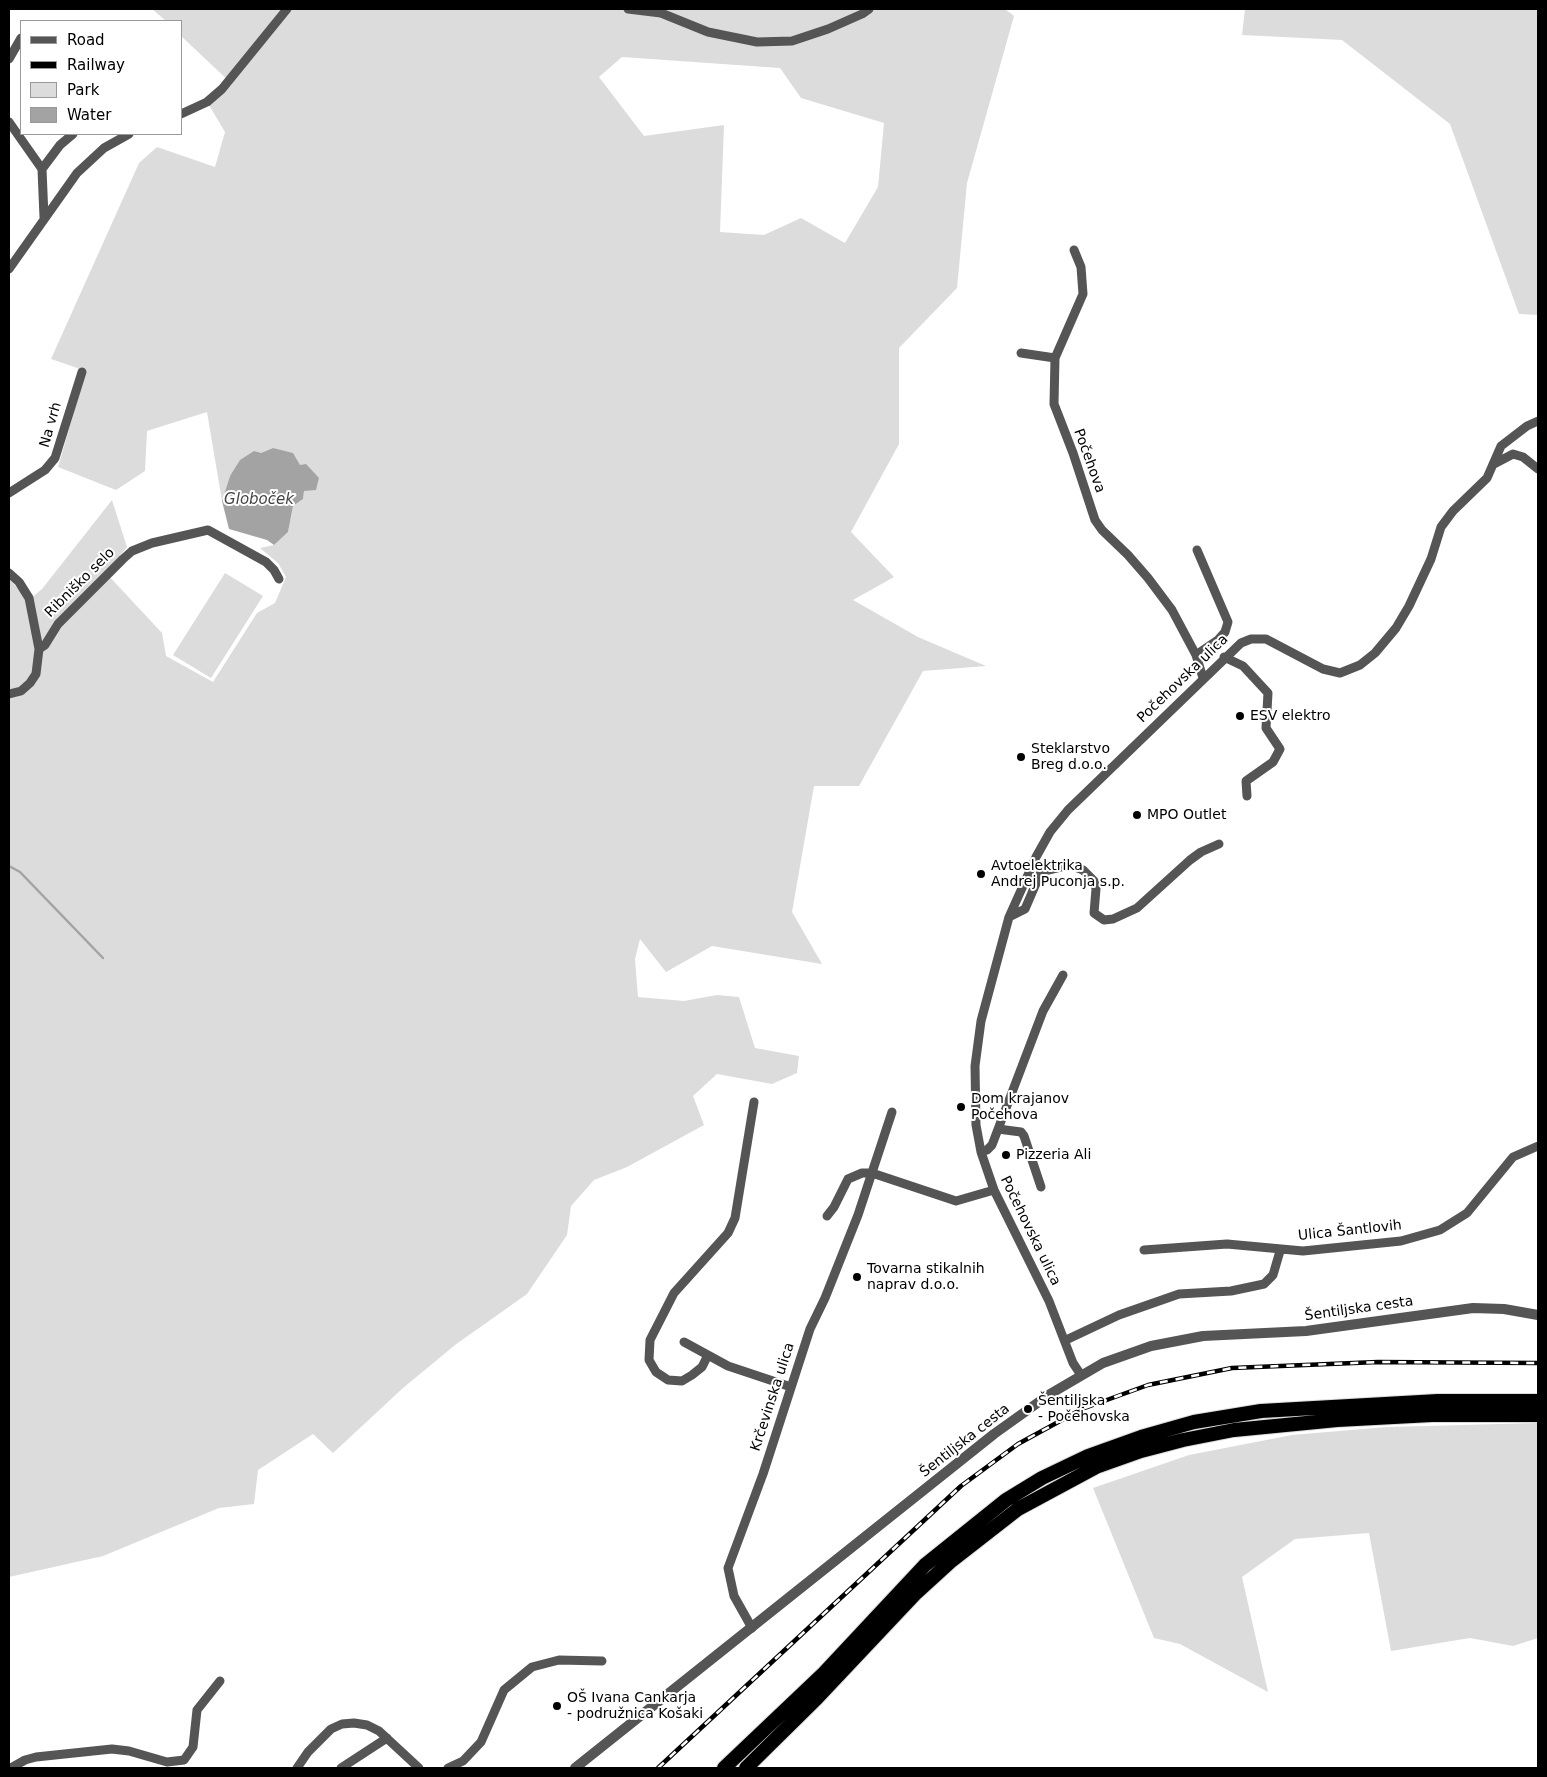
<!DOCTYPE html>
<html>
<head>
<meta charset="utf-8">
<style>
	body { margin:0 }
	#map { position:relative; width:1547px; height:1777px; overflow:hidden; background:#fff; font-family:"DejaVu Sans",sans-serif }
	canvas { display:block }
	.frame { position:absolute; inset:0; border:10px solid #000; pointer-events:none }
	.legend { position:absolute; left:20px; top:20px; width:162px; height:115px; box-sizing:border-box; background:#fff; border:1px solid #999; margin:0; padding:6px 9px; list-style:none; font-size:15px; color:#000 }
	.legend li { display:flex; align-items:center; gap:10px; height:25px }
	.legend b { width:25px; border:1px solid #999 }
</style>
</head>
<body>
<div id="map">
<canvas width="1547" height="1777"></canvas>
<div class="frame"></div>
<ul class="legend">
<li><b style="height:6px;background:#555"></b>Road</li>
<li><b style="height:6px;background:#000"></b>Railway</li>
<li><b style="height:14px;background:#dcdcdc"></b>Park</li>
<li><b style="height:14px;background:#a3a3a3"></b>Water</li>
</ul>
</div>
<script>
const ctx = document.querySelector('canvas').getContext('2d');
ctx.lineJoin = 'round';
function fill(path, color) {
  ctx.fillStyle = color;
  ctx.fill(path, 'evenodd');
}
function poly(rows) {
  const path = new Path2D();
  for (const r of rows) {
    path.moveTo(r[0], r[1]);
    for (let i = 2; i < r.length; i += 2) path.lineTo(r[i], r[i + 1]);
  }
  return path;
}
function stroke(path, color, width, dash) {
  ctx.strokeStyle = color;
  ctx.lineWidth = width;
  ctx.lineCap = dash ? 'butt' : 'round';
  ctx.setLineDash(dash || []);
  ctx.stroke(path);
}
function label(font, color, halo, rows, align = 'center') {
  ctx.font = font + ' "DejaVu Sans",sans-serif';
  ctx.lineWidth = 4;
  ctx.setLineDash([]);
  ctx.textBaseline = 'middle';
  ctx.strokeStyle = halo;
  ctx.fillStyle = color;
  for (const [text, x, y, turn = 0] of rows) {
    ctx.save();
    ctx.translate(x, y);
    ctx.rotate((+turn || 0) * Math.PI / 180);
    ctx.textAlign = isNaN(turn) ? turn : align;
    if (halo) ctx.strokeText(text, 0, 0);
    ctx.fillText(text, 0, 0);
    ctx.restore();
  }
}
const green = poly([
	[152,9,1005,9,1014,16,967,183,957,288,899,348,899,444,851,532,894,577,853,600,918,637,986,666,923,671,859,786,814,786,792,912,822,964,712,946,666,972,640,939,635,959,638,997,684,1001,717,995,739,997,755,1048,799,1056,797,1073,772,1084,717,1074,693,1096,704,1125,627,1167,594,1180,571,1206,567,1235,527,1294,455,1345,403,1388,333,1453,313,1434,258,1470,254,1504,219,1508,103,1556,9,1577,9,578,28,601,42,589,112,500,127,547,106,573,162,633,166,656,213,682,257,613,275,603,286,577,278,563,260,548,274,545,288,532,293,506,303,499,304,491,316,489,319,478,273,448,261,453,230,476,222,501,207,412,147,431,145,471,116,490,58,467,86,371,51,359,139,163,157,147,215,167,225,132,209,105,232,84,181,36,181,21,166,21],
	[622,57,780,68,801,98,884,123,878,187,845,243,801,218,764,235,720,232,724,125,644,136,599,77],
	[1245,9,1538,9,1538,315,1519,314,1450,124,1342,40,1242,35],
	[225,573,263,596,211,678,173,655],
	[1538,1423,1538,1638,1513,1646,1470,1638,1391,1651,1369,1533,1295,1539,1242,1577,1268,1692,1180,1644,1154,1638,1093,1488,1189,1455,1292,1435,1387,1427]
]);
const water = poly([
	[273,448,293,453,300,465,306,464,319,478,316,490,304,491,303,499,293,506,288,532,274,545,267,540,229,529,222,501,230,476,240,460,254,451,261,453]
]);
const stream = poly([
	[9,866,20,872,103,958]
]);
const minor = poly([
	[628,9,661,13,708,32,757,42,792,41,828,29,862,14,869,9],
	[9,59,21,38],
	[181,114,207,102,222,89,287,9],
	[9,122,42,169,44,217],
	[42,169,60,145,73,134],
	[1074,250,1081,267,1083,294,1055,358,1054,404,1073,453,1095,520,1102,530,1128,555,1148,578,1172,610,1196,655,1203,678],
	[9,269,77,173,104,148,129,134],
	[1021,353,1055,358],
	[1494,464,1513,454,1523,457,1538,469],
	[9,493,45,470,55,458,82,372],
	[9,573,19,582,29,598,39,649],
	[39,649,45,645,58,624,123,559,132,551,152,543,208,530,266,562,274,570,279,579],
	[1196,655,1218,640,1225,632,1228,622,1197,550],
	[1224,657,1243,666,1268,693,1266,728,1280,749,1273,762,1246,781,1247,796],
	[9,694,21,691,30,683,36,674,39,649],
	[1009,917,1025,909,1041,872,1070,865,1083,870,1094,881,1096,889,1094,913,1104,920,1113,919,1137,908,1190,860,1201,852,1219,844],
	[998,1129,1021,1132,1024,1136,1041,1187],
	[981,1152,987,1150,992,1145,1043,1011,1063,975],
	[827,1216,834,1207,848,1179,862,1173,872,1173,956,1201,994,1190],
	[1144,1250,1227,1244,1303,1251,1401,1241,1440,1230,1467,1213,1513,1157,1538,1146],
	[1066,1340,1119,1315,1179,1294,1231,1291,1264,1284,1273,1275,1280,1251],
	[684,1342,728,1366,791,1387],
	[708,1355,702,1367,692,1375,682,1381,668,1380,656,1372,649,1360,650,1340,674,1293,728,1233,735,1218,754,1102],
	[1081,1375,1073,1363,1049,1301,994,1190,981,1152,976,1125,975,1066,981,1021,1009,917,1036,857,1050,832,1068,810,1241,643,1251,639,1266,639,1323,669,1340,673,1360,665,1375,653,1396,628,1409,606,1431,559,1441,527,1453,511,1487,478,1501,446,1527,426,1538,421],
	[752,1628,734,1596,728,1568,763,1474,810,1329,825,1298,858,1215,892,1112],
	[11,1768,25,1760,36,1757,112,1749,129,1751,167,1762,184,1760,193,1747,197,1710,220,1681],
	[297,1768,308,1752,331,1729,342,1724,354,1723,367,1725,379,1731,419,1768],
	[341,1768,387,1738],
	[448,1768,463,1761,481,1742,504,1690,532,1667,559,1660,602,1661]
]);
const tertiary = poly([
	[575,1768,994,1434,1050,1394,1103,1363,1151,1346,1203,1336,1306,1331,1473,1308,1504,1309,1538,1315]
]);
const trunk = poly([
	[724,1768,824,1673,925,1565,1006,1500,1042,1478,1088,1456,1141,1437,1194,1422,1261,1411,1438,1401,1538,1401],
	[746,1768,817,1698,916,1593,950,1562,1018,1509,1096,1467,1141,1451,1183,1440,1234,1430,1337,1420,1432,1415,1538,1415]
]);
const rail = poly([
	[658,1768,961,1486,1018,1444,1082,1409,1148,1385,1232,1368,1378,1362,1538,1363]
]);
const markers = [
	[1240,716,5,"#000"],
	[1021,757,5,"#000"],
	[1137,815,5,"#000"],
	[981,874,5,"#000"],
	[961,1107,5,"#000"],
	[1006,1155,5,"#000"],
	[857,1277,5,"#000"],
	[1028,1409,5,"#000"],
	[557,1706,5,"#000"]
];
const streetNames = [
	["Na vrh",51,425,-74],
	["Počehova",1089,461,70],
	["Ribniško selo",80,583,-45],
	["Počehovska ulica",1183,679,-44],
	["Počehovska ulica",1030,1231,64],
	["Ulica Šantlovih",1350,1231,-6],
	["Šentiljska cesta",1359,1309,-8],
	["Krčevinska ulica",773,1397,-72],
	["Šentiljska cesta",965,1441,-38]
];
const poiNames = [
	["ESV elektro",1250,716],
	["Steklarstvo",1031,749],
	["Breg d.o.o.",1031,765],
	["MPO Outlet",1147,815],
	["Avtoelektrika",991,866],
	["Andrej Puconja s.p.",991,882],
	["Dom krajanov",971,1099],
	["Počehova",971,1115],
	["Pizzeria Ali",1016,1155],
	["Tovarna stikalnih",867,1269],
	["naprav d.o.o.",867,1285],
	["Šentiljska",1038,1401],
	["- Počehovska",1038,1417],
	["OŠ Ivana Cankarja",567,1698],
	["- podružnica Košaki",567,1714]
];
const waterNames = [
	["Globoček",259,500]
];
fill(green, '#dcdcdc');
fill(water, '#a3a3a3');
stroke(stream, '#a3a3a3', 2.5);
stroke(trunk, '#dbdbdb', 16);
stroke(minor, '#555', 9);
stroke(tertiary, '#555', 10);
stroke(trunk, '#000', 14);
stroke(rail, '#000', 4.5);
stroke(rail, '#fff', 2.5, [8]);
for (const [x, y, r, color] of markers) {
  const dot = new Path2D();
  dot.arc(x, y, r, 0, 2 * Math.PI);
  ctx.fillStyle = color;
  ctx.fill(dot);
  stroke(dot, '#fff', 2);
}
label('14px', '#000', '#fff', streetNames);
label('14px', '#000', '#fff', poiNames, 'left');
label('italic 15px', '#444', '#fff', waterNames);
</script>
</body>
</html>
